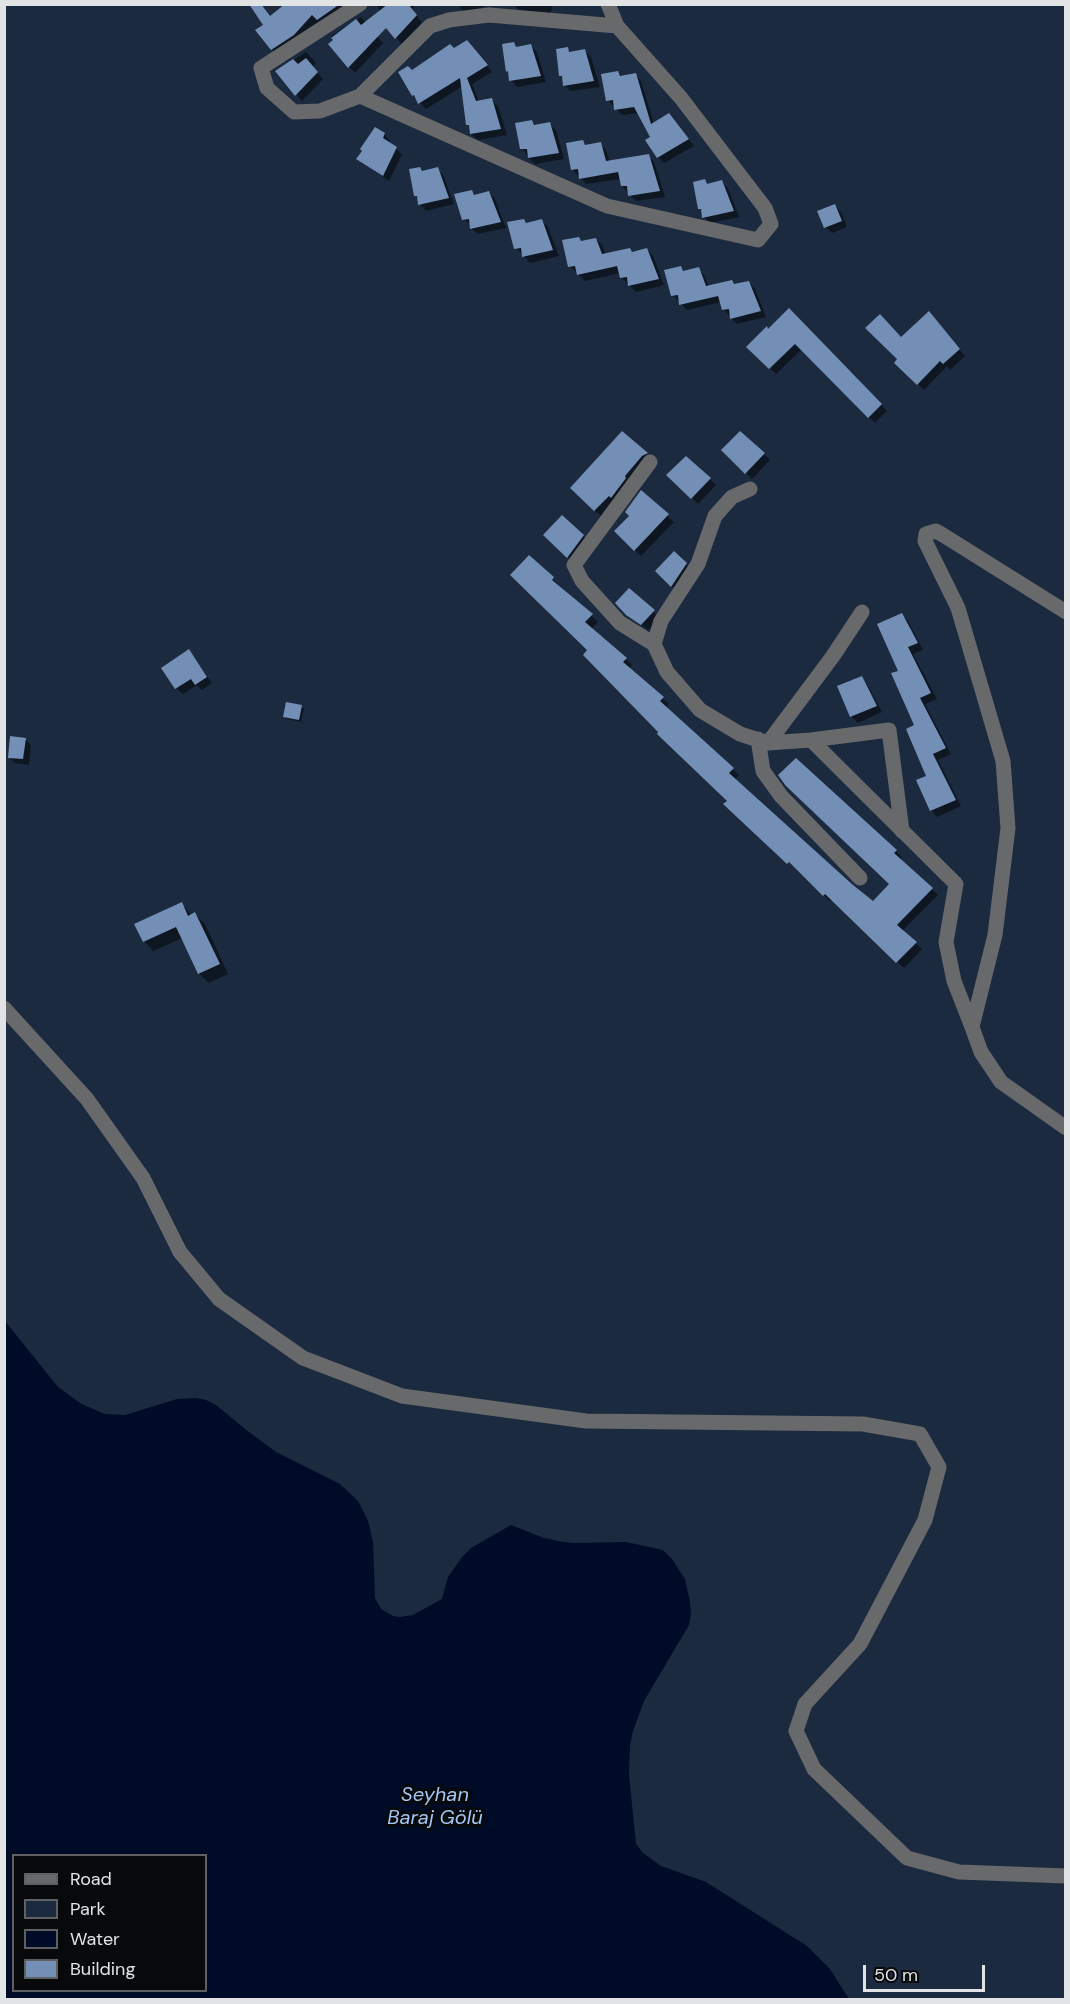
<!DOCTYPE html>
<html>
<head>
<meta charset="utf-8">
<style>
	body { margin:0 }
	#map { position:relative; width:1070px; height:2004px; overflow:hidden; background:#1d1f22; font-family:"DM Sans",sans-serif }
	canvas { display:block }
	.frame { position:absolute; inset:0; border:6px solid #e2e3e5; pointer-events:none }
	.legend { position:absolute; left:12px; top:1854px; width:195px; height:138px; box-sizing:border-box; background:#08090a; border:2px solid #5f6062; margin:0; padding:8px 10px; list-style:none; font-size:18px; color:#e2e3e5 }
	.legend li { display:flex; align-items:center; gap:12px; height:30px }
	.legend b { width:30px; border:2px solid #5f6062 }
	.scale { position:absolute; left:863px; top:1965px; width:122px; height:27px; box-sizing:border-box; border:3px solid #e2e3e5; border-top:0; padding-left:8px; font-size:18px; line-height:21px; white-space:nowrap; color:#e2e3e5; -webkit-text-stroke:4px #08090a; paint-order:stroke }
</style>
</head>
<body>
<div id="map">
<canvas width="1070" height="2004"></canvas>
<div class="frame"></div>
<ul class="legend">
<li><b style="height:8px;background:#68696b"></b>Road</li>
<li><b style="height:16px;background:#1b2a3f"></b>Park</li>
<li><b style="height:16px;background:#000b27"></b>Water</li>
<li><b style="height:16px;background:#748fb5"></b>Building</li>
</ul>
<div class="scale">50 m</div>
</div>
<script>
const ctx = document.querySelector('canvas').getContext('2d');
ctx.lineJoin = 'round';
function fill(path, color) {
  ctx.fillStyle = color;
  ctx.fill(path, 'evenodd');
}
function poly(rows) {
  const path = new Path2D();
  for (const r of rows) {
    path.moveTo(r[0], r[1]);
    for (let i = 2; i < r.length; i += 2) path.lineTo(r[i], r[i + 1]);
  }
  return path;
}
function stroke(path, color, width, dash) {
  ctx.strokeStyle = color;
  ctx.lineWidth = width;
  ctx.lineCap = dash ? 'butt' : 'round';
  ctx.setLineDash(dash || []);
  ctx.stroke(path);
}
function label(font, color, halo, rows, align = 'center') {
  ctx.font = font + ' "DM Sans",sans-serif';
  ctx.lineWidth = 6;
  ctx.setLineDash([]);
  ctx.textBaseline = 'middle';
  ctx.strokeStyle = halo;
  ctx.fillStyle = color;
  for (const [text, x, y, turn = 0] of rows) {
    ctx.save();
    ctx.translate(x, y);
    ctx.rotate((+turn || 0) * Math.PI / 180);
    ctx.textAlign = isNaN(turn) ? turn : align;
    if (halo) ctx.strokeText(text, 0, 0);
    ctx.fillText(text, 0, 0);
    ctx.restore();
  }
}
const green = poly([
	[5,5,1065,5,1065,1999,5,2000],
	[14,1856,206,1856,206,1990,14,1990]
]);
const water = poly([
	[5,1321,58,1387,80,1403,93,1409,105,1414,125,1415,177,1399,196,1398,206,1400,216,1405,245,1429,276,1452,340,1484,358,1501,368,1521,373,1542,375,1598,381,1609,393,1616,400,1617,413,1615,442,1599,448,1577,462,1557,471,1548,511,1525,544,1538,558,1541,572,1543,626,1542,663,1550,672,1559,685,1579,690,1602,691,1614,689,1625,644,1701,633,1731,630,1745,629,1775,636,1844,643,1853,661,1866,706,1882,807,1946,830,1969,849,1999,5,1999],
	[14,1856,206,1856,206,1990,14,1990]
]);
const shadow = poly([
	[297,4,351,4,324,26,319,21,300,41,278,55,272,49,265,25,271,17],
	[376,4,414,4,415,6,412,10,422,22,402,44,387,27,390,25],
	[458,4,489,4,466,15],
	[516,4,553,4,550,15,522,13,516,7],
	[361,17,383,43,355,73,330,44,335,41,331,36],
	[513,44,517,48,530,46,537,52,546,82,517,87,511,80,510,74,507,71],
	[473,48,492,72,472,84,479,102,491,100,498,106,507,135,478,140,471,134,471,127,468,124,463,86,426,109,413,95,412,72,453,50],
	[567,49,571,53,584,51,591,57,600,87,571,91,564,85,564,79,561,76],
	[306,52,316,63,313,67,323,79,302,101,277,71],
	[618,73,622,77,635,75,641,81,654,124,675,121,694,146,664,163,658,157,652,138,638,113,622,115,608,100],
	[532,121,536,126,549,124,556,130,564,159,535,164,529,158,522,148],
	[384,134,390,141,390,144,402,154,389,181,358,159],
	[582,142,587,146,600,144,606,150,610,162,648,156,654,162,665,197,636,201,622,186,621,179,586,184,572,169],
	[420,168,424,172,437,169,443,175,454,204,426,211,420,204,419,199,415,195],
	[704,181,708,185,722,182,728,188,739,217,710,223,704,217,703,211,700,208],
	[471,192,476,196,489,192,495,199,506,228,478,234,471,228,471,225,463,219],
	[835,206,841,212,847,227,832,233,826,227],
	[524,220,528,224,542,221,548,227,559,256,530,263,524,256,516,248],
	[578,238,582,242,596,239,602,245,606,255,629,249,634,253,647,250,653,256,664,285,636,292,621,277,620,273,585,281,570,266],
	[681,268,685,272,698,269,704,275,709,287,735,286,749,282,755,289,766,317,737,324,723,309,721,302,687,310,673,295],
	[789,310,887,411,875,423,802,349,776,374,748,347,769,330],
	[935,319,965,356,950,370,947,366,924,390,896,363,899,359,901,339],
	[623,433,653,460,601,516,572,488],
	[723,450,764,454,770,460,752,479],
	[669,475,710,479,716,485,698,504],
	[641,493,674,522,641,556,616,531,631,516],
	[545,535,583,536,589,542,574,563],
	[674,553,692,570,678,592,657,571],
	[529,557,598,622,591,629,626,659,632,665,629,669,669,704,665,708,739,775,734,780,873,903,891,884,796,760,896,851,902,857,899,860,938,895,902,931,922,949,904,968,832,899,830,901,756,832,660,732,589,650],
	[629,590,660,618,648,630,627,614],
	[902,615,908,621,923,650,913,654,937,699,925,704,951,754,938,760,961,806,937,817,931,810,928,776,900,671],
	[189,651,212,683,202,690,197,685,183,694,176,688],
	[861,677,867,684,882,712,858,723,852,717,839,687],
	[301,707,304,709,301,722,287,719,284,717],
	[25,739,31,745,29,765,15,763,9,757],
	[182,904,192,916,195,914,205,924,228,974,209,983,199,973,182,938,153,951,144,941]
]);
const building = poly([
	[249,4,261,4,270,16,285,4,340,4,317,20,312,15,294,35,271,50,255,30,263,25],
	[388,4,408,4,417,15,395,39,386,28,348,68,328,44,333,40,331,38,356,19,361,25],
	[467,40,488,65,467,78,476,101,492,98,501,129,470,134,469,125,466,125,460,78,418,104,414,95,412,96,398,72,408,66,412,70,450,44,454,48],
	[514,42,516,47,531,44,541,76,509,81,508,71,506,72,502,44],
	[568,47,569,52,585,49,594,81,563,86,562,76,559,76,556,49],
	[306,58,318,72,295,96,275,71,293,59,298,64],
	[618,71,620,76,636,73,651,124,669,113,689,139,657,158,645,140,650,137,634,107,614,110,613,100,606,101,601,74],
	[532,120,534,125,550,122,559,153,528,158,527,149,520,149,515,123],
	[375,127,385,133,383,138,397,147,383,176,356,159,362,151,360,149],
	[583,140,585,145,601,142,606,161,649,154,660,191,628,196,627,186,621,186,618,172,579,179,578,169,571,170,566,143],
	[420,167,422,171,438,167,449,198,418,205,417,196,414,196,409,169],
	[705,179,707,184,722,180,734,211,702,218,701,209,698,209,693,182],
	[472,190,474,195,489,191,501,222,470,229,469,219,462,220,454,194],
	[835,204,842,221,824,228,817,211],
	[524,219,526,223,542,219,553,250,522,257,521,248,514,249,507,222],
	[579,237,581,241,596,238,602,254,630,248,632,252,647,248,659,279,628,286,627,277,620,278,617,266,577,275,575,266,568,267,562,240],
	[681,266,683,271,699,267,706,286,732,280,734,284,749,281,761,311,730,319,729,309,722,310,718,296,679,305,678,295,671,296,664,270],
	[789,308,882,404,868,418,795,344,769,369,746,347,767,326,768,329],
	[929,311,960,349,943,364,940,361,917,385,894,363,897,359,865,328,880,314,901,337],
	[622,431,648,453,642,456,625,476,626,478,611,498,609,496,594,511,570,488],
	[740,431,765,453,745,474,721,450],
	[686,456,711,478,691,499,666,475],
	[641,490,669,514,634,551,614,531,629,516,625,512],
	[562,515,584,535,567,558,543,535],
	[674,551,687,563,671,587,655,571],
	[529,555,554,577,552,580,593,614,585,622,627,658,623,662,664,697,660,701,734,768,729,773,853,885,873,901,889,884,786,786,778,775,796,758,897,850,894,853,933,888,897,925,917,942,896,963,825,894,823,896,789,862,787,864,723,804,727,801,657,734,658,732,583,655,587,650,510,575],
	[629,588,655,610,641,625,626,615,615,603],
	[902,613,918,643,908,647,931,693,920,698,946,748,933,754,956,800,930,811,916,780,926,776,906,729,914,725,891,673,898,671,877,624],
	[189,649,207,677,195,685,191,679,175,689,161,668],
	[862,676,877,706,850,717,837,686],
	[286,702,302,705,299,720,283,717],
	[10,736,26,738,23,759,8,758],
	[182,902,188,916,195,912,220,964,198,974,176,927,143,942,134,924]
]);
const minor = poly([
	[608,4,617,26],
	[360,96,607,206,758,240,771,224,765,208,681,98,617,26,489,15,449,20,430,26,360,96,320,111,294,112,267,88,261,68,360,4],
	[650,462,574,565,582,581,620,623,654,644,667,672,700,710,740,734,768,743,811,740,889,730,902,831],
	[1066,612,943,535,936,531,926,534,925,541,958,608,1003,761,1008,828,995,935,972,1027,981,1052,1001,1082,1066,1128],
	[654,644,661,621,698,564,715,516,732,497,750,489],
	[758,739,763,771,781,796,860,878],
	[811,740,956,884,946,942,954,981,972,1027],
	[768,743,833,656,862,612],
	[4,1008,87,1099,143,1178,180,1252,219,1299,303,1358,402,1396,586,1421,863,1424,920,1434,939,1467,925,1520,860,1644,805,1704,796,1731,814,1769,907,1858,959,1872,1066,1876]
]);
const waterNames = [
	["Seyhan",435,1796],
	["Baraj Gölü",435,1819]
];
fill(green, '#1b2a3f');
fill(water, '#000b27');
fill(shadow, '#0007');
fill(building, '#748fb5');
stroke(minor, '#68696b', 15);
label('italic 20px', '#a4c6f5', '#08090a', waterNames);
</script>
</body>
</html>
